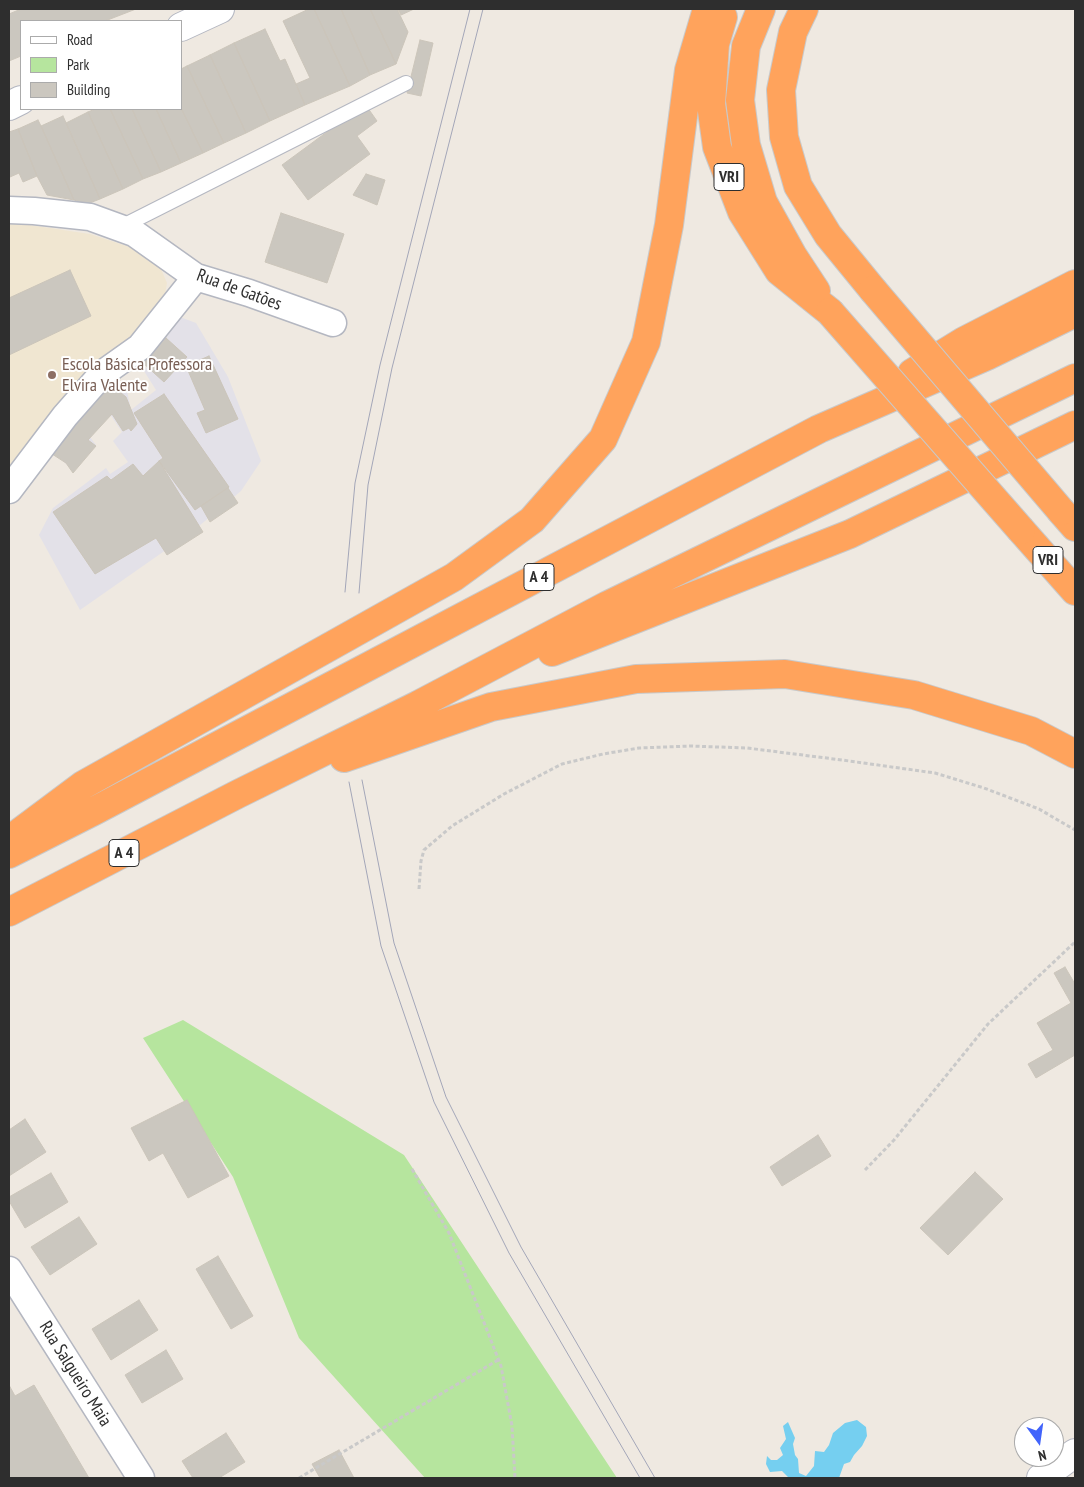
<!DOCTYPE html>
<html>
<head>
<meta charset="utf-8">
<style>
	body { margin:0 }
	#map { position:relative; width:1084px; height:1487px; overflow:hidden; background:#efe9e1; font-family:"PT Sans Narrow",sans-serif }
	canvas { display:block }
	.frame { position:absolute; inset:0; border:10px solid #2e2e2e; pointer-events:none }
	.legend { position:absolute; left:20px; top:20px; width:162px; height:90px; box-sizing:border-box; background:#fff; border:1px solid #ababab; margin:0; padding:6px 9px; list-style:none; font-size:15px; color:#2e2e2e }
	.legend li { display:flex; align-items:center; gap:10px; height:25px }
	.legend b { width:25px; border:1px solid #ababab }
	.north { position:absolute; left:1014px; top:1417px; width:50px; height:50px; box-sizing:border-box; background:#fff; border:1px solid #ababab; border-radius:50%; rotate:166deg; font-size:14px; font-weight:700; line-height:20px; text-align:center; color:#2e2e2e }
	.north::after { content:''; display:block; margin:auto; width:18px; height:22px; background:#4264fb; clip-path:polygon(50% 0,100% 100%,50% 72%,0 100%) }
</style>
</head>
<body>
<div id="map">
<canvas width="1084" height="1487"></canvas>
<div class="frame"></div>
<ul class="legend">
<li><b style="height:6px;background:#fff"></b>Road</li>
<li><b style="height:14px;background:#b6e59e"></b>Park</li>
<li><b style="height:14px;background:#cbc7bf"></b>Building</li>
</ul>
<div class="north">N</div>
</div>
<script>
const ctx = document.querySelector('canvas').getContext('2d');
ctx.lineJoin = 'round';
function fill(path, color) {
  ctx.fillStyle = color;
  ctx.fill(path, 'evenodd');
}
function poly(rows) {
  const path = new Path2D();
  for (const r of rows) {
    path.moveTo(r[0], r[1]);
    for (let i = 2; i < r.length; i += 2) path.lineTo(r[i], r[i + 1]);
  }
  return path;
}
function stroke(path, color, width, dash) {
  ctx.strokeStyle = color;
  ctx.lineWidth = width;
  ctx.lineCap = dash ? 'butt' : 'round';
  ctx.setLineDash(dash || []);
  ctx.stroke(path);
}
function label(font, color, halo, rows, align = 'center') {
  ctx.font = font + ' "PT Sans Narrow",sans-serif';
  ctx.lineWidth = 4;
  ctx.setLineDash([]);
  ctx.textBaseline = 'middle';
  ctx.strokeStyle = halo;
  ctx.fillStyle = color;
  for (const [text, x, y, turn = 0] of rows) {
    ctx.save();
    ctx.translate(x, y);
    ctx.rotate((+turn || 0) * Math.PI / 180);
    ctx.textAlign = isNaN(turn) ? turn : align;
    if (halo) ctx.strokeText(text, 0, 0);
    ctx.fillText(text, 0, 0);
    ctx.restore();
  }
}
const industrial = poly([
	[180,317,196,323,228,377,261,461,241,491,193,531,80,610,39,535,53,508,106,468,110,474,128,462,113,441,122,432,110,414,90,437,96,445,73,470,47,447,104,373,127,391,131,410,156,390,144,371]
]);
const education = poly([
	[9,224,23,224,90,234,139,250,161,269,167,283,164,300,133,338,9,474]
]);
const green = poly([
	[183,1020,404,1155,617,1478,425,1478,299,1338,233,1177,143,1038]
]);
const water = poly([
	[857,1420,866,1427,867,1436,862,1446,854,1455,850,1462,844,1464,839,1478,789,1478,782,1471,770,1472,766,1464,767,1456,771,1460,777,1460,783,1455,780,1448,786,1439,783,1426,788,1422,795,1438,793,1444,795,1455,798,1459,799,1473,806,1476,814,1466,815,1451,824,1452,829,1445,833,1433,845,1423]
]);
const building = poly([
	[21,9,136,9,105,21,21,21,21,56,9,61,9,14,21,9],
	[309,9,314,9,350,86,305,105,296,84,310,78,283,21,309,9],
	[314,9,341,9,370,75,350,86,314,9],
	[341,9,370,9,396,64,370,75,341,9],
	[370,9,398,9,398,11,408,32,396,64,370,9],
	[398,9,414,9,401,15,398,9],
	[265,29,280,61,285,59,305,105,270,121,234,43,265,29],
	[420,40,433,43,421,96,407,93,420,40],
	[234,43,270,121,246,133,210,55,234,43],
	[210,55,246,133,224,143,187,66,210,55],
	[187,66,224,143,203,153,181,108,181,69,187,66],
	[365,104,377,121,357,136,370,154,308,200,282,165,365,104],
	[181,108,203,153,181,163,156,109,181,108],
	[95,109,110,109,143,179,123,189,88,112,95,109],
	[110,109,132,109,161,172,143,179,110,109],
	[132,109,156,109,181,163,161,172,132,109],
	[88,112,123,189,100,199,66,123,88,112],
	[63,116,100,199,87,204,74,200,41,126,63,116],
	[38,120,41,126,74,200,47,195,37,176,18,129,38,120],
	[18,129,37,176,23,182,19,173,10,177,9,174,9,132,18,129],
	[366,174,385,180,377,205,353,195,366,174],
	[281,213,344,234,327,283,265,262,281,213],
	[70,270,91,316,9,355,9,298,70,270],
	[166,338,187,357,164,382,143,363,166,338],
	[209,356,238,419,206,433,197,413,205,410,186,366,209,356],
	[104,379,126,397,137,424,131,431,129,428,123,431,112,414,88,440,96,446,73,473,66,463,49,452,104,379],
	[164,394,229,487,195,510,159,461,163,458,134,413,164,394],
	[159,461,203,532,167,555,156,538,95,574,53,512,107,476,111,480,133,464,143,476,159,461],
	[228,488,238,503,210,522,201,506,228,488],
	[1065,967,1075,984,1075,1055,1036,1078,1028,1064,1053,1050,1037,1023,1071,1003,1054,973,1065,967],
	[187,1100,229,1176,188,1198,163,1153,149,1161,131,1128,187,1100],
	[25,1119,46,1152,9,1176,9,1130,25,1119],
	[818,1135,831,1156,782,1186,770,1167,818,1135],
	[975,1172,1003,1199,948,1255,920,1228,975,1172],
	[51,1173,68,1202,25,1228,9,1201,9,1197,51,1173],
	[79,1217,97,1244,50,1275,31,1247,79,1217],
	[218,1256,253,1316,231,1329,196,1269,218,1256],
	[139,1300,158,1330,111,1360,92,1329,139,1300],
	[166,1350,183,1379,142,1403,125,1375,166,1350],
	[9,1385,15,1396,34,1385,89,1478,9,1478,9,1385],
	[226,1433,245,1462,219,1478,193,1478,182,1461,226,1433],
	[339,1450,354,1478,320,1478,312,1464,339,1450]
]);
const path = poly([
	[419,889,421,861,424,850,452,826,504,794,562,764,603,754,639,748,690,746,747,748,842,760,935,773,984,788,1039,809,1075,830],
	[412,1169,449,1233,501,1366,512,1426,515,1478],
	[865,1170,894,1140,988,1024,1075,942],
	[299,1478,498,1360]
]);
const lane = poly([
	[119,228,406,83]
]);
const street = poly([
	[9,210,34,211,90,217,134,233,196,277,249,293,333,323],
	[9,490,65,416,102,374,140,347,196,277],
	[9,1270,141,1478]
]);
const secondary = poly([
	[181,27,220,9],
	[9,106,21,100],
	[1041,1478,1075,1453]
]);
const highway = poly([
	[761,9,746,46,740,100,746,145,763,202,793,256,816,291],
	[804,9,793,32,781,90,784,137,798,186,828,235,873,290],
	[723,17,715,44,711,104,717,147,742,212,779,271,830,312],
	[912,373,964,341,1075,284],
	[1061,511,1075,527],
	[1021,530,1075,591],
	[552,652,850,534,1075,425],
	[344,758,491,707,636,679,785,674,914,695,1031,731,1075,754],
	[12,838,83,785,454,577,532,520,603,439,646,342,669,225,689,70,707,9],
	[9,854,94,811,819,429,987,356,1075,313],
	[9,912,238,794,418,705,608,605,1075,378]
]);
const tram = poly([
	[345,592,355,483,380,365,470,9],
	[359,593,368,485,392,368,483,9],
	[362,780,394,943,446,1097,521,1247,655,1478],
	[349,782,381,946,434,1102,509,1253,640,1478]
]);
const highwayBridge = poly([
	[873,290,1061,511],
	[830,312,1021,530]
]);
const markers = [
	[52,375,5,"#8d6e63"]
];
const shields = [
	[729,177,30],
	[1048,560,30],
	[539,577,30],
	[124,853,30]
];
const shieldNames = [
	["VRI",729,177],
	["VRI",1048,560],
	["A 4",539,577],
	["A 4",124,853]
];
const streetNames = [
	["Rua de Gatões",239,290,20],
	["Rua Salgueiro Maia",75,1374,58]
];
const educationNames = [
	["Escola Básica Professora",62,365],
	["Elvira Valente",62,386]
];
fill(industrial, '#e3e1e8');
fill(education, '#f0e6d1');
fill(green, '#b6e59e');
fill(water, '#75cff0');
fill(building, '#cbc7bf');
stroke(building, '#cbc5ba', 1);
stroke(lane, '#b4b7c1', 16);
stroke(street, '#b4b7c1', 29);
stroke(secondary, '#b4b7c1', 30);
stroke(highway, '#c9c9c9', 30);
stroke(path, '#c9c9c9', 3, [4, 2.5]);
stroke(lane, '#fff', 14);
stroke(street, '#fff', 26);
stroke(secondary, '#fff', 28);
stroke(highway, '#ffa35c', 28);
stroke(tram, '#a3a6b8', 1);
stroke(highwayBridge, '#c9c9c9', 30, []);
stroke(highwayBridge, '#ffa35c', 28);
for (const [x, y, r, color] of markers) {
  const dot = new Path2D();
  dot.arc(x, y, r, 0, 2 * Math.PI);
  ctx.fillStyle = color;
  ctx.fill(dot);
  stroke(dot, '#fff', 2);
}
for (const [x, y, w] of shields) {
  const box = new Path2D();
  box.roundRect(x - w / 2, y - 13.5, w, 27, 4);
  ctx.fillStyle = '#fff';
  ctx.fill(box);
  stroke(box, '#2e2e2e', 1);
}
label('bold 16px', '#2e2e2e', null, shieldNames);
label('18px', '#2e2e2e', '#fff', streetNames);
label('18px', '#785e54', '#fff', educationNames, 'left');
</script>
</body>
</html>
